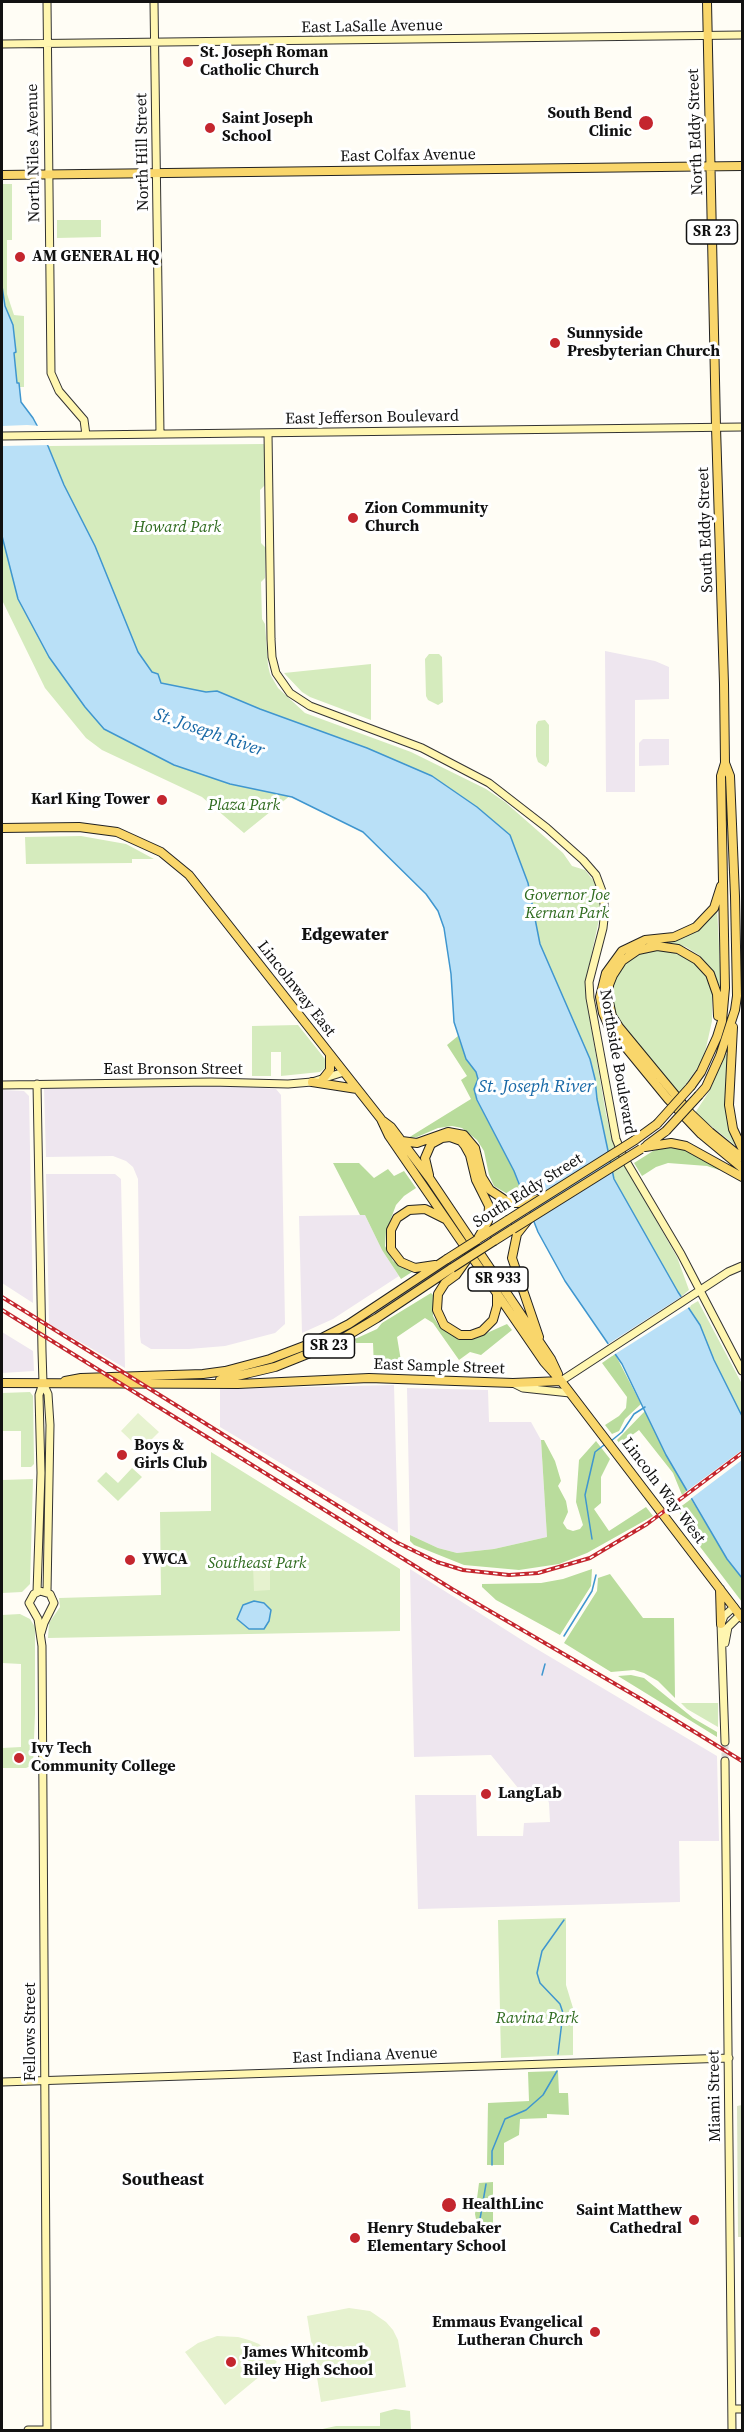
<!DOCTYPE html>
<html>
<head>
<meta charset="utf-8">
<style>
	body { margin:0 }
	#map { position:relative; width:744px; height:2432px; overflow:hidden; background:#fffdf5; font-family:"Source Serif 4",serif }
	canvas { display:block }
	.frame { position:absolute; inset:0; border:3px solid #111; pointer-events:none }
</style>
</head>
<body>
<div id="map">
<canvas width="744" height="2432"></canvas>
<div class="frame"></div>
</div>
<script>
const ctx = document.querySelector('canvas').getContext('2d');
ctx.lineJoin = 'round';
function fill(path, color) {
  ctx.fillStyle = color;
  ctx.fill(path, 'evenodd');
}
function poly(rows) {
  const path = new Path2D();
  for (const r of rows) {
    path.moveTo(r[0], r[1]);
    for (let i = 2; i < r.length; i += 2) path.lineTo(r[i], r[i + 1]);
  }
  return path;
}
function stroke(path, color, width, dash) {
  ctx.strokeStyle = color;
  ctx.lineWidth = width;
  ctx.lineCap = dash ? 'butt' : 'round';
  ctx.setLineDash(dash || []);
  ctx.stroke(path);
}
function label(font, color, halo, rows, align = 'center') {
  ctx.font = font + ' "Source Serif 4",serif';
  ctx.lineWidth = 6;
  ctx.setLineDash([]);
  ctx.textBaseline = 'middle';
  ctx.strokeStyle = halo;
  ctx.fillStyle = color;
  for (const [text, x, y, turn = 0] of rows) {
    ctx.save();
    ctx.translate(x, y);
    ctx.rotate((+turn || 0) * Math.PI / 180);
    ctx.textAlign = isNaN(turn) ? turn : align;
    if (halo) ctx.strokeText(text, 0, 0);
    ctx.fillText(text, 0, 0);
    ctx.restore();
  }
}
const industrial = poly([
	[605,651,655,661,669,667,669,699,635,700,635,792,606,792],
	[643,739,669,739,669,765,639,766,639,743],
	[218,1085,276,1089,281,1095,285,1324,275,1333,225,1346,189,1349,151,1349,141,1343,140,1336,138,1179,133,1167,126,1161,113,1156,46,1157,44,1088],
	[2,1090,24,1091,29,1096,33,1303,2,1283],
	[46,1174,115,1174,121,1179,125,1368,49,1324],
	[365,1215,382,1250,399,1276,333,1319,302,1333,299,1216],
	[2,1332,33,1351,34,1371,2,1373],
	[394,1385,398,1533,220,1427,220,1389],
	[407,1388,488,1390,489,1422,531,1422,541,1440,547,1537,494,1549,457,1553,438,1548,410,1535],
	[410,1569,525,1642,717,1756,719,1841,679,1841,680,1902,418,1909,415,1795,476,1795,477,1836,523,1836,524,1823,550,1822,549,1803,547,1797,535,1790,523,1794,491,1755,414,1757]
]);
const green = poly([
	[2,184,12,184,12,240,7,240,7,294,14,315,24,316,24,387,19,387,19,384,2,369],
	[57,220,101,220,101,237,57,238],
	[264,444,265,485,260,490,261,543,266,548,265,578,261,582,262,619,265,624,268,665,270,674,278,688,305,713,411,752,486,789,505,802,563,853,572,866,585,870,597,885,601,910,586,980,586,997,606,1114,613,1142,621,1159,677,1257,689,1290,681,1297,614,1179,597,1099,595,1079,590,1059,540,944,528,883,510,835,477,807,432,776,367,748,260,709,217,691,206,692,161,683,146,666,128,634,95,546,64,485,48,446],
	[2,532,20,598,291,795,244,833,202,797,102,750,86,738,45,688,2,600],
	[429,654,439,654,442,657,443,702,438,705,428,700,426,696,425,659],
	[371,664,371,720,310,697,302,692,284,673],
	[545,720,549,725,549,762,546,767,538,762,536,756,536,725,538,721],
	[81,836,126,844,154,859,132,859,132,863,26,864,25,837],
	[717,907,721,986,719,986,711,968,699,955,686,947,664,941,677,938],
	[655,949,668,950,692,961,706,976,712,991,712,1021,706,1048,701,1063,678,1095,616,1015,611,995,613,984,618,972,627,962,644,951],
	[298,1025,325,1059,325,1068,320,1072,281,1076,281,1052,271,1052,271,1076,252,1076,252,1026],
	[725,1054,728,1054,727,1120,736,1146,695,1113,710,1090],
	[698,1301,742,1384,742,1416,688,1307],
	[30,1392,33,1396,34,1464,31,1467,21,1467,21,1431,2,1431,2,1393],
	[211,1452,400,1569,400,1631,48,1638,49,1623,60,1607,59,1598,161,1595,160,1512,211,1511],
	[132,1468,142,1477,118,1501,97,1481,106,1472,118,1483],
	[33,1479,30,1584,22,1592,2,1593,2,1480],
	[20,1614,30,1619,35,1627,35,1714,33,1765,26,1768,2,1768,2,1748,21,1747,21,1664,2,1663,2,1615],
	[681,1703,718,1703,718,1727,687,1709],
	[566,1918,566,1985,573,2008,573,2055,501,2058,498,1920],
	[395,2409,410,2411,411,2430,318,2430,336,2426,380,2426,380,2413]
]);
const forest = poly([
	[458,1036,466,1059,476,1072,478,1079,474,1089,477,1101,514,1171,522,1194,511,1196,494,1186,489,1175,484,1151,477,1140,462,1128,452,1126,438,1128,417,1137,408,1138,471,1099,461,1080,467,1076,447,1045],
	[670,1146,688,1150,720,1167,719,1170,707,1166,668,1163,656,1167,642,1176,634,1163,653,1151],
	[333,1163,359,1163,374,1178,388,1169,394,1176,404,1171,416,1188,404,1196,396,1205,386,1232,385,1246,393,1261,412,1272,401,1279,382,1250,365,1215,360,1215],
	[431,1293,433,1295,433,1316,439,1326,453,1335,466,1338,478,1337,507,1324,512,1330,481,1355,470,1352,459,1360,433,1323,425,1318,397,1337,402,1367,374,1368,373,1343,356,1343,355,1339,377,1329,382,1323],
	[615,1354,641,1404,625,1419,619,1431,612,1434,605,1425,619,1416,626,1408,627,1397,602,1363],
	[645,1411,666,1455,687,1491,682,1495,673,1473,639,1430,620,1444,617,1440],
	[541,1440,544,1440,555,1461,561,1481,558,1486,566,1501,568,1512,563,1523,567,1529,573,1531,580,1529,583,1525,576,1502,579,1460,596,1441,610,1459,601,1477,601,1503,594,1509,609,1531,646,1507,653,1516,587,1553,559,1564,519,1570,464,1565,414,1545,410,1541,410,1535,438,1548,457,1553,494,1549,547,1537],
	[691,1499,727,1559,742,1578,742,1602,682,1523,679,1508],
	[592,1569,591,1586,560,1635,496,1600,482,1587,482,1584,541,1583,563,1579],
	[610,1574,643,1618,674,1618,675,1698,658,1681,644,1673,634,1670,611,1672,564,1643,597,1591,598,1578],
	[631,1675,644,1678,693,1718,717,1732,717,1737,618,1676],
	[558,2071,559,2093,568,2093,569,2115,547,2114,547,2118,520,2119,519,2135,504,2143,504,2165,487,2165,488,2103,529,2101,528,2072],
	[493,2182,493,2223,477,2224,475,2214,479,2183]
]);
const cemetery = poly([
	[742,2105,742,2237,738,2237,737,2106]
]);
const pitch = poly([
	[138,1413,159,1432,141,1450,121,1431],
	[253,1566,270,1566,270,1590,254,1591],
	[349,2308,370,2311,386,2322,393,2330,398,2340,406,2387,321,2402,307,2316],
	[217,2336,238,2337,249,2340,259,2344,277,2362,225,2405,185,2352,198,2343]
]);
const water = poly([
	[2,286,5,306,13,325,16,352,14,353,17,383,19,383,21,402,33,418,48,446,64,485,95,546,138,652,152,672,158,674,161,683,206,692,217,691,260,709,367,748,432,776,477,807,510,835,528,883,540,944,590,1059,595,1079,597,1099,614,1179,678,1292,700,1325,714,1360,742,1416,742,1578,727,1559,666,1455,622,1364,565,1281,538,1232,514,1171,477,1100,474,1089,478,1079,476,1072,466,1059,454,1022,451,974,444,928,438,911,426,894,363,832,292,797,230,784,174,765,104,729,85,707,49,657,18,599,2,536,2,286],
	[254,1601,264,1603,271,1610,269,1621,264,1629,249,1629,237,1619,243,1605,254,1601]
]);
const pier = poly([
	[27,425,41,426,51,445,2,446,2,426],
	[684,1295,691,1306,612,1356,605,1346],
	[742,1450,742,1460,689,1500,684,1493]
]);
const stream = poly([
	[611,1441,622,1432,634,1414,645,1407],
	[592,1539,585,1495,595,1452,604,1445],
	[564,1636,592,1591,596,1575],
	[542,1675,545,1664],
	[558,2054,563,2013,560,2004,540,1983,537,1973,542,1951,564,1920],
	[492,2165,492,2151,505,2119,526,2110,543,2095,557,2071],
	[479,2225,486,2184]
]);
const secondaryTunnel = poly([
	[725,1742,725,1761]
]);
const secondary = poly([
	[47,2,51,373,59,391,84,420,86,435],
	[154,2,160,434],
	[2,44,742,35],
	[268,433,271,639,272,657,276,673,290,693,310,706,422,748,489,783,547,828,583,860,596,875,602,891,605,910,603,928,589,982,590,998,616,1139,623,1156,681,1254,742,1371],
	[2,436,742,427],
	[37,1084,42,1351,43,1383,48,1394,50,1425,47,1592],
	[2,1085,211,1082,288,1084,312,1082,344,1072],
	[561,1381,728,1272,742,1266],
	[513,1383,523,1388,570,1393],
	[37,1592,41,1473,39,1395,43,1383],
	[41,1633,44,1623,54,1603,50,1594,40,1591,34,1594,29,1603,38,1619,42,1646,47,2430],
	[725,1643,728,1627,740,1615],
	[725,1742,721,1624,724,1616,734,1607],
	[725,1761,732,2430],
	[2,2082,729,2058],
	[732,2409,742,2409],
	[28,2430,47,2430]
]);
const primary = poly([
	[2,175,742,166],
	[2,828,79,827,117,832,161,852,189,875,381,1119,389,1136,544,1362,561,1381,742,1618],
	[721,886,714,908,696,927,674,937,645,940,622,951,606,973,600,997,603,1013,609,1027,668,1099,701,1134,742,1168],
	[718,1016,717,994,710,974,697,960,678,949,657,946,638,950,622,961,613,975,609,985,609,1002,612,1016,619,1027,690,1113,710,1132,742,1158],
	[733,1027,729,1105,733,1129,742,1148],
	[323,1079,330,1070,330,1055],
	[312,1082,357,1089],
	[691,1086,701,1072,717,1037,722,1021,725,988,721,776,725,763,724,684,716,427,707,2],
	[699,1095,706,1087,720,1056,735,1010,737,996,735,896,730,776,725,763],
	[383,1121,391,1127,430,1179,551,1359,558,1374],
	[635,1140,657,1124],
	[402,1141,417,1143,448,1132,464,1135,475,1148,482,1177,490,1190,505,1200,514,1203,526,1203,537,1199],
	[647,1145,666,1131],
	[645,1147,671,1143,686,1146,742,1177],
	[429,1175,425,1158,431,1144,442,1138,450,1137,461,1141,465,1146,470,1155,476,1180,489,1206,488,1221,477,1240],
	[528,1220,517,1234,512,1258,539,1337],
	[478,1239,508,1220],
	[494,1241,513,1229],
	[468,1258,456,1275,445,1283,438,1294,437,1310,444,1325,460,1335,471,1335,482,1331,493,1320,497,1306,497,1293],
	[435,1265,415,1268,401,1262,391,1249,391,1230,397,1218,409,1210,425,1209,445,1219],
	[220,1380,275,1367,335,1343,377,1318,452,1268],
	[65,1381,81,1378,203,1374,225,1371,270,1359,312,1343,349,1324,447,1259],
	[2,1383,238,1384,369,1378,513,1383,561,1381],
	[720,1589,721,1624]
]);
const rail = poly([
	[2,1297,396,1542,437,1562,463,1570,509,1575,538,1573,590,1558,647,1524,742,1453],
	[2,1310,452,1589,641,1699,742,1761]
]);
const primaryBridge = poly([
	[657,1124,691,1086],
	[666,1131,699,1095],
	[508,1220,635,1140],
	[513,1229,641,1149],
	[447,1259,477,1240],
	[452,1268,494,1241]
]);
const markers = [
	[188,62,6,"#c4262e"],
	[646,123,8,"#c4262e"],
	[210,128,6,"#c4262e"],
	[20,257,6,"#c4262e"],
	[555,343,6,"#c4262e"],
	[353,518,6,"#c4262e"],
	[162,800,6,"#c4262e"],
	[122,1455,6,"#c4262e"],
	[130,1560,6,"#c4262e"],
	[19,1758,6,"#c4262e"],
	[486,1794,6,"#c4262e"],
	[449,2205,8,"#c4262e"],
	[694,2220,6,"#c4262e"],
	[355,2238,6,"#c4262e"],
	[595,2332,6,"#c4262e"],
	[231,2362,6,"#c4262e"]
];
const shields = [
	[712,232,51],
	[498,1279,60],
	[329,1346,51]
];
const shieldNames = [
	["SR 23",712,232],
	["SR 933",498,1279],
	["SR 23",329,1346]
];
const streetNames = [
	["East LaSalle Avenue",372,27,-1],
	["North Eddy Street",696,132,-92],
	["North Hill Street",143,152,-91],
	["North Niles Avenue",34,153,-91],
	["East Colfax Avenue",408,156,-1],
	["East Jefferson Boulevard",372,418,-1],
	["South Eddy Street",706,530,-92],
	["Lincolnway East",296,989,52],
	["Northside Boulevard",617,1062,80],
	["East Bronson Street",173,1070],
	["South Eddy Street",528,1191,-32],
	["East Sample Street",439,1367,2],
	["Lincoln Way West",663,1491,53],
	["Fellows Street",31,2032,-90],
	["East Indiana Avenue",365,2056,-2],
	["Miami Street",715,2096,-91]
];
const poiNames = [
	["St. Joseph Roman",200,53],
	["Catholic Church",200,71],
	["South Bend",632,114,"right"],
	["Clinic",632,132,"right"],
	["Saint Joseph",222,119],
	["School",222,137],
	["AM GENERAL HQ",32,257],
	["Sunnyside",567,334],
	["Presbyterian Church",567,352],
	["Zion Community",365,509],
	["Church",365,527],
	["Karl King Tower",150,800,"right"],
	["Boys &",134,1446],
	["Girls Club",134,1464],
	["YWCA",142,1560],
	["Ivy Tech",31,1749],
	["Community College",31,1767],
	["LangLab",498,1794],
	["HealthLinc",462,2205],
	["Saint Matthew",682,2211,"right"],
	["Cathedral",682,2229,"right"],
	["Henry Studebaker",367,2229],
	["Elementary School",367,2247],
	["Emmaus Evangelical",583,2323,"right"],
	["Lutheran Church",583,2341,"right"],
	["James Whitcomb",243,2353],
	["Riley High School",243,2371]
];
const parkNames = [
	["Howard Park",177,528],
	["Plaza Park",244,806],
	["Governor Joe",567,896],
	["Kernan Park",567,914],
	["Southeast Park",257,1564],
	["Ravina Park",537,2019]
];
const waterNames = [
	["St. Joseph River",209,733,19],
	["St. Joseph River",536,1087]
];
const neighbourhoodNames = [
	["Edgewater",345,935],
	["Southeast",163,2180]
];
fill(industrial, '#eee6ef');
fill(green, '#d5ebbd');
fill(forest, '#b9dc9c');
fill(cemetery, '#d9e3c4');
fill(pitch, '#e6f2cf');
fill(water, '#b9e0f7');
stroke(water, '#3f96cf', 1.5);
fill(pier, '#fffdf5');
stroke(stream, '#3f96cf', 1.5);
stroke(secondaryTunnel, '#dbdad3', 7, [7, 3.5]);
stroke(secondary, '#333', 9);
stroke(primary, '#222', 10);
stroke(secondary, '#fff6b0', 7);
stroke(primary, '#f9d66b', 8);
stroke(rail, '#c4262e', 4);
stroke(rail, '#fff', 1.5, [4.5]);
stroke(primaryBridge, '#222', 10, []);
stroke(primaryBridge, '#f9d66b', 8);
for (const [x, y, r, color] of markers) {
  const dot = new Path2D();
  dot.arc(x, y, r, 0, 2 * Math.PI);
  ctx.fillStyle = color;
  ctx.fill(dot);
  stroke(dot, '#fff', 2);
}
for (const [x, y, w] of shields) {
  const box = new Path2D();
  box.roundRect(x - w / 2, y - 12, w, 24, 4.5);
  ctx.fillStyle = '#fff';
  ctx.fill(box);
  stroke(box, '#111', 1.5);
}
label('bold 15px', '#111', null, shieldNames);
label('16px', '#111', '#fff', streetNames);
label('bold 16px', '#111', '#fff', poiNames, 'left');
label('italic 16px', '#2f6b1f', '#fff', parkNames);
label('italic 18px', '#1768a6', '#fff', waterNames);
label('bold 18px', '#111', '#fff', neighbourhoodNames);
</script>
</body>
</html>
